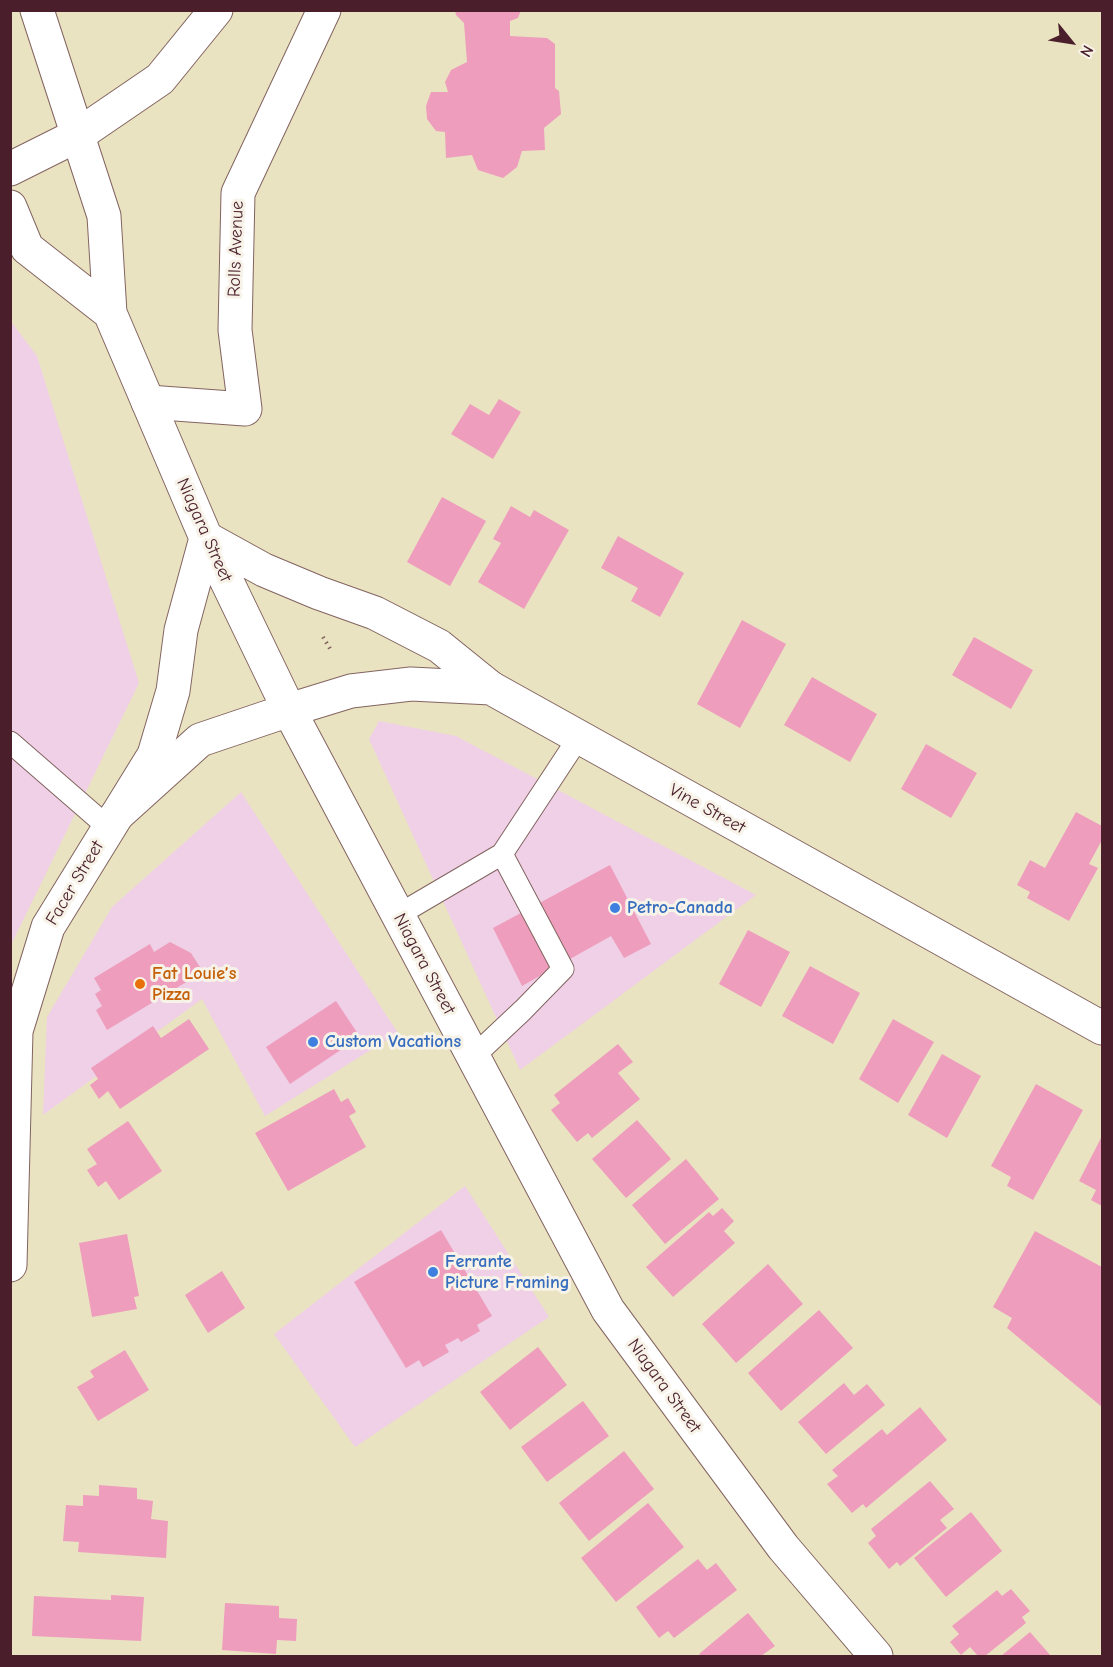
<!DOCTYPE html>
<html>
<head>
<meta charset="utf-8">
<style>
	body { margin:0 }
	#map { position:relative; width:1113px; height:1667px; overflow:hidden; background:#eae3c1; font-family:"Comic Neue",sans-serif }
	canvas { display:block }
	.frame { position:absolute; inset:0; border:12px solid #4a1f2b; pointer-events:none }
	.north { position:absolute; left:1041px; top:12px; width:60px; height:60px; -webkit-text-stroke:4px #f7f3e8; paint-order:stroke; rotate:120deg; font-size:16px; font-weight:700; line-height:24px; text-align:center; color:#4a1f2b }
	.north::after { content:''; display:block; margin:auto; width:21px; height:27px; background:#4a1f2b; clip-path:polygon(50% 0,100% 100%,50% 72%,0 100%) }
</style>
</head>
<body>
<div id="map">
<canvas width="1113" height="1667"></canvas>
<div class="frame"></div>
<div class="north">N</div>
</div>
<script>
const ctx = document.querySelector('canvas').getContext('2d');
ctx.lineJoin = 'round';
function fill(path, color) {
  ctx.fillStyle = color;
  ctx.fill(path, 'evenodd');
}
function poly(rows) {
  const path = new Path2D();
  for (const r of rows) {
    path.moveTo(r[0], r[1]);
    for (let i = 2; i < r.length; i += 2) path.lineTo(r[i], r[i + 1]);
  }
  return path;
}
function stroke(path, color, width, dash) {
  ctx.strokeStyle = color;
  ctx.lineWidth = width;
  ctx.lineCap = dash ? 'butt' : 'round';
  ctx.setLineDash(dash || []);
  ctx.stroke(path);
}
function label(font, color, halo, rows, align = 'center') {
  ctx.font = font + ' "Comic Neue",sans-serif';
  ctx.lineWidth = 6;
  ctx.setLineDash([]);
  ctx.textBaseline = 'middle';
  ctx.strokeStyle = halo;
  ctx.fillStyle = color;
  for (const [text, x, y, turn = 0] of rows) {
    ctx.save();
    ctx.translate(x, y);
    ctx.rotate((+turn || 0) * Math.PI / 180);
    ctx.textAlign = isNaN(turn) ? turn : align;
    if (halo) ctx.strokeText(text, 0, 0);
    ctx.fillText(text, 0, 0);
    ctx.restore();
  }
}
const built = poly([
	[10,320,37,356,139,683,11,945],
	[379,721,456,736,756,895,520,1070,369,739],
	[241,792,398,1033,265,1116,202,999,43,1115,47,1017,112,907],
	[465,1186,549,1317,355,1447,274,1334]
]);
const building = poly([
	[455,10,521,10,518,18,510,21,510,36,547,38,555,44,555,88,559,91,561,114,544,128,545,150,522,151,517,167,503,178,478,170,472,155,446,158,445,132,436,131,427,119,426,106,431,92,448,92,445,82,451,70,467,62,464,23,456,15],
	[499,399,521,412,493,459,451,434,470,404,489,415],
	[442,497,486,521,450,586,407,562],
	[511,506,530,517,534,510,569,530,524,609,478,582,501,543,493,539],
	[618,536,684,573,660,617,631,601,638,588,601,568],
	[742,620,786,644,740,728,697,704],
	[974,637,1033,670,1011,709,952,675],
	[812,677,877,714,850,762,784,725],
	[926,744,977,773,951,818,901,789],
	[1076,812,1102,826,1102,840,1089,864,1098,868,1069,921,1027,898,1030,892,1017,885,1030,860,1045,868],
	[610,865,651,944,624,958,611,936,522,986,493,928],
	[748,930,790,952,761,1007,719,984],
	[170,942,191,953,203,972,107,1030,96,1010,102,1006,95,994,101,990,94,978,150,944,154,952],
	[810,966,860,993,833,1044,782,1016],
	[336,1001,360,1037,290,1084,266,1047],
	[189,1019,209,1049,120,1109,108,1091,99,1099,90,1085,98,1079,91,1068,153,1026,161,1038],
	[893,1019,934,1042,898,1103,859,1079],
	[618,1044,633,1062,618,1073,640,1099,592,1138,588,1133,577,1142,551,1110,560,1103,554,1095],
	[942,1054,981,1076,947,1138,908,1115],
	[1036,1084,1083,1110,1033,1200,1007,1186,1011,1177,991,1166],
	[334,1089,341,1102,348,1098,356,1112,349,1116,366,1147,288,1191,255,1133],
	[637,1120,671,1159,626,1198,592,1159],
	[128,1121,162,1171,119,1200,106,1181,98,1187,87,1170,97,1164,87,1149],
	[1102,1136,1102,1206,1091,1200,1096,1190,1079,1181],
	[686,1159,719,1199,665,1244,632,1205],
	[722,1208,734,1221,724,1231,735,1243,673,1297,646,1267,709,1212,713,1216],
	[441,1230,492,1316,477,1325,480,1331,461,1342,458,1338,445,1345,449,1352,423,1367,419,1360,406,1368,354,1282],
	[1035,1231,1102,1267,1102,1407,1007,1328,1012,1318,993,1307],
	[127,1234,139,1296,134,1297,137,1309,92,1317,79,1243],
	[768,1264,803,1304,736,1363,702,1324],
	[222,1271,245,1308,208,1333,185,1295],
	[819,1310,853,1348,781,1411,748,1373],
	[538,1347,567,1385,510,1430,480,1392],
	[125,1350,149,1390,98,1421,77,1387,94,1377,90,1371],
	[844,1383,854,1395,867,1384,885,1405,826,1454,798,1422],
	[583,1401,609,1436,547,1482,521,1447],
	[920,1407,947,1440,866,1508,863,1504,852,1513,827,1484,838,1476,832,1470,882,1429,887,1435],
	[624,1451,654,1489,589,1541,559,1503],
	[930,1481,954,1509,940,1520,947,1528,900,1566,897,1562,889,1569,868,1543,876,1536,871,1529],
	[99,1485,137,1488,137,1499,153,1501,151,1519,168,1521,166,1558,78,1552,79,1542,63,1541,66,1505,83,1506,83,1495,99,1496],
	[648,1503,684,1547,616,1602,581,1558],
	[971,1512,1002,1551,946,1597,914,1558],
	[698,1559,707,1570,716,1563,737,1590,674,1638,668,1631,659,1638,636,1607],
	[1011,1589,1030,1611,1022,1617,1026,1623,985,1656,978,1656,970,1647,961,1655,950,1642,959,1634,952,1626,997,1590,1002,1596],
	[111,1595,144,1597,141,1641,32,1636,34,1596,111,1600],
	[225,1603,279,1606,279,1618,297,1619,296,1641,277,1640,276,1654,222,1650],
	[748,1613,775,1646,761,1656,702,1656,699,1654],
	[1030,1632,1051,1656,1001,1656]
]);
const path = poly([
	[323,637,332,652]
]);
const service = poly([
	[10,742,109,828],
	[398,915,502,854],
	[473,1057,523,1010,563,969,502,854,579,737]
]);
const minor = poly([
	[148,402,245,409,235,330,238,193,324,10],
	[10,1265,16,1031,48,927,117,815,200,740,289,710]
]);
const tertiary = poly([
	[10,169,78,135],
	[289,710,351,691,411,684,491,688,1102,1028]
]);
const secondary = poly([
	[37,10,104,216,110,313,206,538,289,710,608,1310,783,1547,876,1656],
	[10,207,27,248,110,313],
	[206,538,264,570,319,593,375,613,439,646,491,688],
	[117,815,154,755,173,691,181,630,206,538]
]);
const motorway = poly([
	[78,135,160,79,216,10]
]);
const markers = [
	[615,908,6,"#3f7fe0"],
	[140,984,6,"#e8710a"],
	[313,1042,6,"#3f7fe0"],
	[433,1272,6,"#3f7fe0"]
];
const streetNames = [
	["Rolls Avenue",236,249,-88],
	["Niagara Street",204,530,66],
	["Vine Street",707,809,29],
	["Facer Street",75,883,-59],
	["Niagara Street",424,964,62],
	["Niagara Street",664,1386,54]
];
const shopNames = [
	["Petro-Canada",627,908],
	["Custom Vacations",325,1042],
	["Ferrante",445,1262],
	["Picture Framing",445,1283]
];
const foodNames = [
	["Fat Louie’s",152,974],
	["Pizza",152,995]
];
fill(built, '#efd0e6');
fill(building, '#ee9dbd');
stroke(service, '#826460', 23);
stroke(minor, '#826460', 35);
stroke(tertiary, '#826460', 35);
stroke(secondary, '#826460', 35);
stroke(motorway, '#826460', 35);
stroke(path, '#826460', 4, [1.5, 4.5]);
stroke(service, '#fff', 21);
stroke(minor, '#fff', 33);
stroke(tertiary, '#fff', 33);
stroke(secondary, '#fff', 33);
stroke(motorway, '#fff', 33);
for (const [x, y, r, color] of markers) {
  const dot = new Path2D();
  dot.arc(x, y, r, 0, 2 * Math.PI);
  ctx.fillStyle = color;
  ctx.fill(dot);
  stroke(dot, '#f7f3e8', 2);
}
label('18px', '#4a1f2b', '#f7f3e8', streetNames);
label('bold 18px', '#366cbe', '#f7f3e8', shopNames, 'left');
label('bold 18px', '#c56008', '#f7f3e8', foodNames, 'left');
</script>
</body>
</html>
